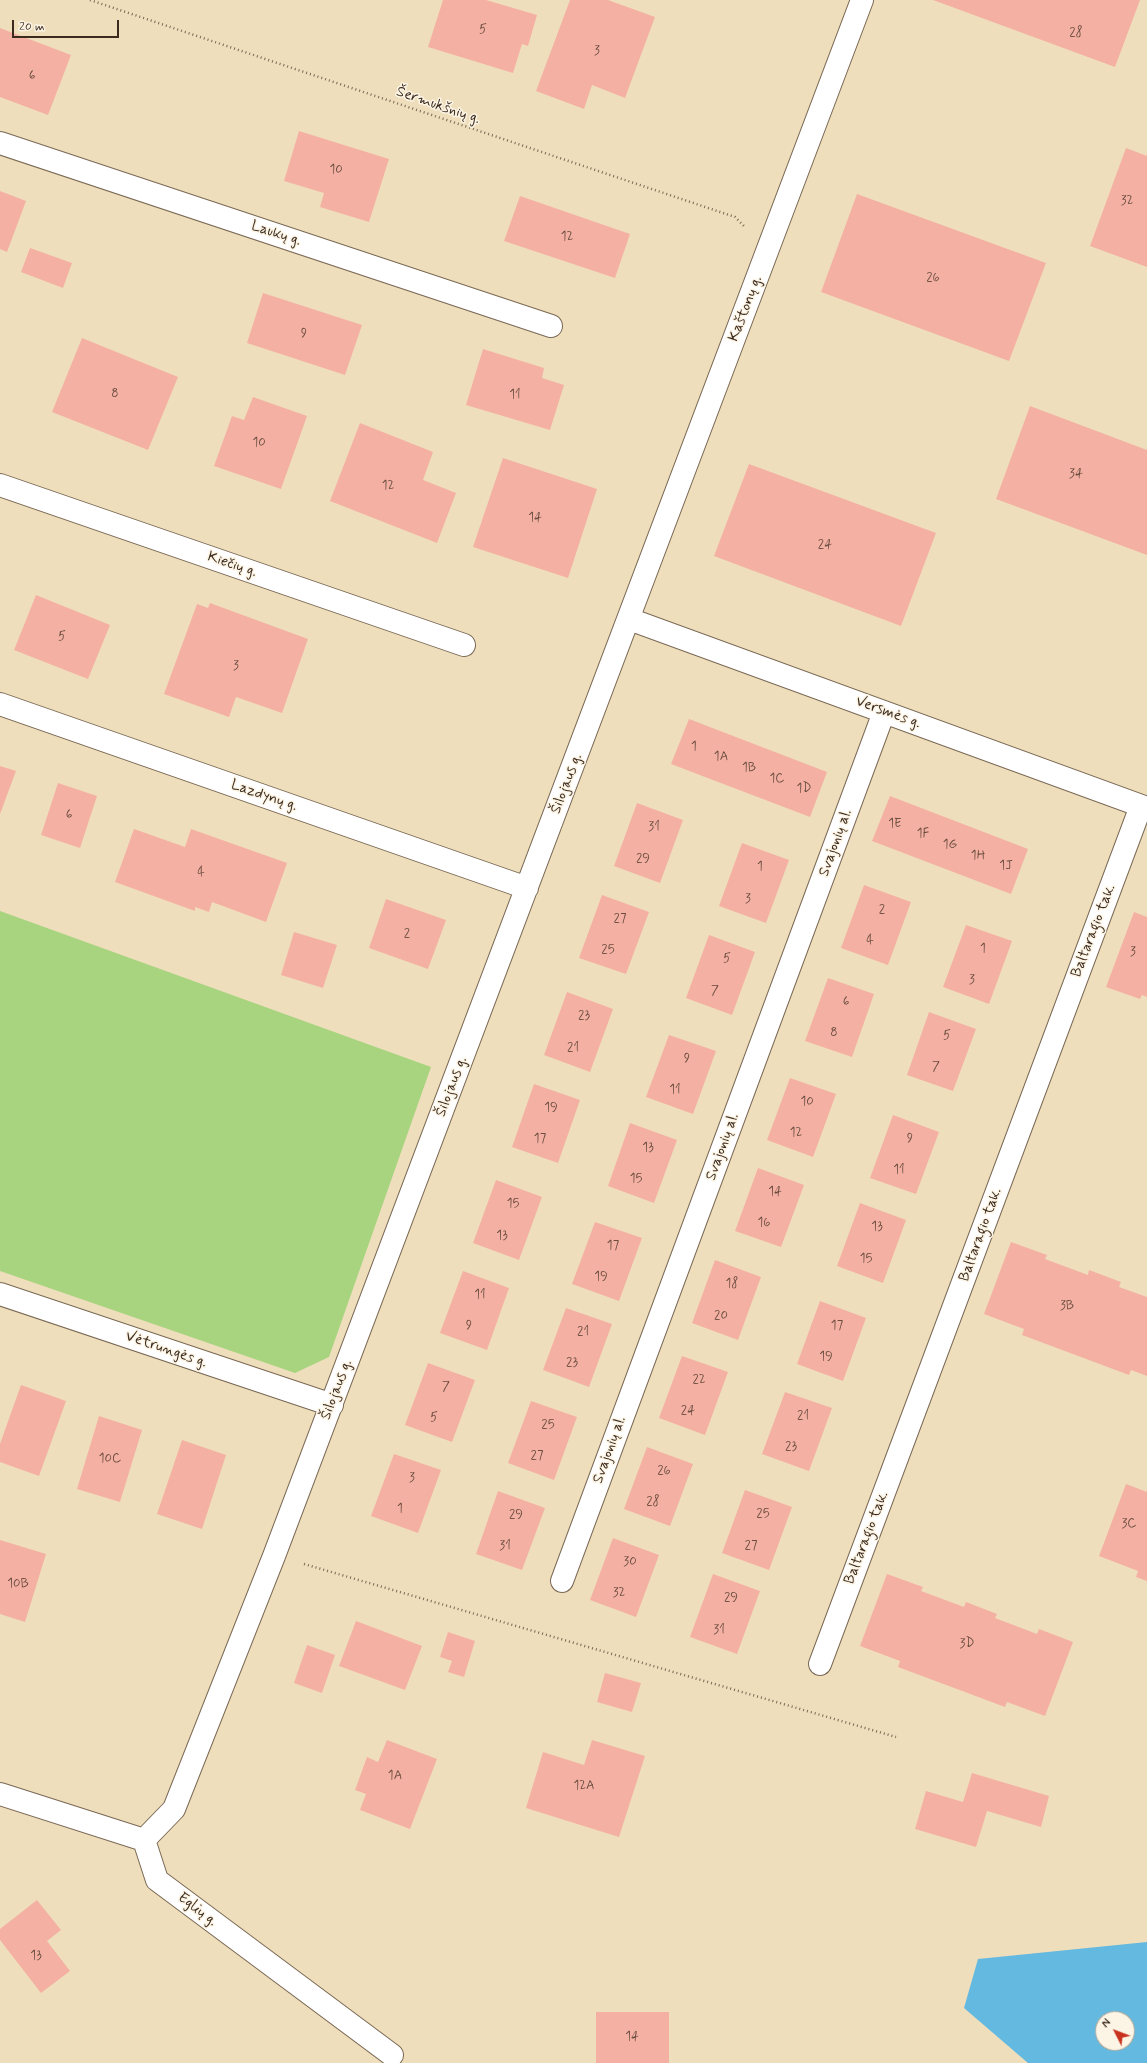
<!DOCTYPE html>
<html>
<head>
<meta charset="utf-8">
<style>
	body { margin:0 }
	#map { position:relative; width:1147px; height:2063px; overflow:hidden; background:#efdebc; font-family:Mynerve,sans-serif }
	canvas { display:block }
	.north { position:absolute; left:1095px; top:2011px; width:40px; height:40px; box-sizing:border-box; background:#fcf5e5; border:1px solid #afa495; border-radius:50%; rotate:312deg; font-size:11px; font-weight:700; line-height:16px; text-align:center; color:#3b2a1e }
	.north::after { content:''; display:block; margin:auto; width:14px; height:18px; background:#c8321e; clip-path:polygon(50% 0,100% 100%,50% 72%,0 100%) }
	.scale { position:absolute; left:12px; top:20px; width:107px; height:18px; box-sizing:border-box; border:2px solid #3b2a1e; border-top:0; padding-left:5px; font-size:12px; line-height:14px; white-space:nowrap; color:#3b2a1e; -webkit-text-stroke:3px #fcf5e5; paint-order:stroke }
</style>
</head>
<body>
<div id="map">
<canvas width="1147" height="2063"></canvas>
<div class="north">N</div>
<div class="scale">20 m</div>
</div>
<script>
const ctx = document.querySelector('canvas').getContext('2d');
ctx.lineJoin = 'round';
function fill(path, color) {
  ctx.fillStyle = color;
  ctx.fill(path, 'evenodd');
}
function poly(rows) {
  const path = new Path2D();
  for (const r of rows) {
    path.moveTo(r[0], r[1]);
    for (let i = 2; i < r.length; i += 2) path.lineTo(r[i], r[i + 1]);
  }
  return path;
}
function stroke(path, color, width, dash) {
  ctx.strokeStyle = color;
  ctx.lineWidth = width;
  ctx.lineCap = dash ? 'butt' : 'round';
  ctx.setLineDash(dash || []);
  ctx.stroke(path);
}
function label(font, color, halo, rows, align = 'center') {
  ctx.font = font + ' Mynerve,sans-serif';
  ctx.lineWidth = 3;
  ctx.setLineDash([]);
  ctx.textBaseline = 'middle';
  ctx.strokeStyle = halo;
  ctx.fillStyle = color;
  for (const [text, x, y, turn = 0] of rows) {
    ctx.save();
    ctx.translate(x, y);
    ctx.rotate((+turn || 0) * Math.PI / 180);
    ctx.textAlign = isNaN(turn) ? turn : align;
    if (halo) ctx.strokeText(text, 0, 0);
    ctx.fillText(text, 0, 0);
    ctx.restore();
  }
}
const green = poly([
	[0,911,431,1067,329,1357,295,1373,0,1271]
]);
const water = poly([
	[1147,1942,1147,2063,1028,2063,964,2008,978,1959],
	[1103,2019,1127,2019,1127,2043,1103,2043]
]);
const building = poly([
	[443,0,486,0,537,15,528,46,522,44,513,73,428,47],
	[570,0,608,0,655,17,625,98,592,85,584,109,536,91],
	[933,0,1140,0,1115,67],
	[0,28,71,55,48,115,0,97],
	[299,131,389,159,369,222,320,207,324,193,284,181],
	[1126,148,1147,156,1147,267,1090,246],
	[0,191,26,201,7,252,0,249],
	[857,194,1046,263,1009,361,821,292],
	[520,196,630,234,615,278,504,241],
	[30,248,72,263,63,288,21,272],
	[263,293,362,325,345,375,247,343],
	[82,338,178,377,148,450,52,412],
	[483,349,544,368,542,378,564,385,550,430,466,405],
	[253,397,307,416,281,489,214,466,232,416,244,420],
	[1030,406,1147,450,1147,555,996,499],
	[360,423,433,452,423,480,456,493,437,543,330,501],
	[503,458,597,489,568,578,473,547],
	[749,464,936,533,901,626,714,556],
	[36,595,110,625,88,679,14,650],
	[210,603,308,639,282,713,236,697,229,717,164,694,197,604,208,608],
	[689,719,827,772,810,817,671,764],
	[0,766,16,771,0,814],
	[58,783,97,796,80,848,41,835],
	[890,796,1028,849,1011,894,872,841],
	[637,803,683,820,660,883,614,866],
	[134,829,185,847,191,829,287,863,266,922,212,902,209,912,195,907,195,911,115,882],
	[742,843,789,860,766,923,719,906],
	[864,885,911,902,888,965,841,948],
	[602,895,649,912,626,974,579,958],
	[386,899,446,920,428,969,369,948],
	[1134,912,1147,917,1147,997,1142,995,1140,999,1106,987],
	[966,925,1012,941,989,1004,943,987],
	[294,932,337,945,323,988,281,975],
	[709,935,755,952,732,1015,686,998],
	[828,978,874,994,852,1057,805,1041],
	[567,992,613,1009,590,1072,544,1055],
	[929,1012,976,1029,953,1091,907,1075],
	[669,1035,716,1051,693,1114,646,1097],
	[790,1078,836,1094,813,1157,767,1140],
	[534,1084,580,1100,558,1163,512,1147],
	[893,1115,939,1132,916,1194,870,1178],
	[630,1123,677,1140,654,1203,608,1186],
	[758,1168,804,1185,781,1247,735,1231],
	[496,1180,542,1197,519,1260,473,1243],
	[860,1203,906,1220,883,1283,837,1266],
	[595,1222,642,1238,619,1301,572,1284],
	[1011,1242,1047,1255,1045,1259,1088,1275,1089,1270,1121,1282,1119,1287,1147,1297,1147,1376,1131,1370,1129,1375,1022,1335,1024,1329,984,1314],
	[715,1260,761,1277,738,1340,692,1323],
	[463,1271,509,1288,487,1350,440,1333],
	[820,1301,866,1318,843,1381,797,1364],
	[566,1308,612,1324,589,1387,543,1370],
	[682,1356,728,1372,705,1435,659,1418],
	[428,1363,475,1380,452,1442,405,1425],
	[21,1385,66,1401,39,1476,0,1462,0,1444],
	[785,1392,832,1408,809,1471,762,1454],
	[531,1401,577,1417,554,1480,508,1463],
	[99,1416,142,1430,120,1502,77,1489],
	[182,1440,226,1455,202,1529,157,1514],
	[647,1447,693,1464,670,1526,624,1509],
	[394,1454,441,1470,418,1533,371,1516],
	[1126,1484,1147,1492,1147,1581,1136,1577,1138,1571,1099,1556],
	[745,1490,792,1507,769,1570,722,1553],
	[498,1491,545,1508,522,1570,476,1554],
	[613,1538,659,1555,636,1617,590,1600],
	[0,1540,46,1554,25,1622,0,1614],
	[713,1574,760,1591,737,1654,690,1637],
	[887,1574,923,1587,921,1591,964,1607,966,1602,997,1614,995,1618,1037,1634,1039,1629,1073,1642,1045,1716,1007,1702,1005,1707,898,1667,900,1661,860,1646],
	[356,1621,422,1646,405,1690,339,1666],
	[448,1632,475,1641,464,1677,448,1672,452,1661,440,1657],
	[307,1645,335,1655,322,1693,294,1683],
	[605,1673,641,1683,632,1712,597,1702],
	[387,1740,437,1759,410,1829,360,1810,366,1794,355,1790,367,1757,378,1762],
	[592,1740,645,1756,619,1837,526,1808,543,1752,584,1765],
	[972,1773,1049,1796,1041,1827,987,1811,976,1847,915,1829,926,1791,963,1802],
	[37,1900,61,1930,47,1941,70,1971,41,1993,0,1940,0,1929],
	[596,2012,669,2012,669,2063,596,2063]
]);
const path = poly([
	[90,0,735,217,744,226],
	[304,1564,896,1737]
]);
const street = poly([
	[0,143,551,326],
	[0,485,464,645],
	[629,619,1147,808],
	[0,704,527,888],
	[0,1294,332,1405],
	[562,1581,884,712],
	[820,1664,1141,806],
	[0,1794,144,1840,157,1880,392,2055],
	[144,1840,174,1809,274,1556,862,0]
]);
const numberNames = [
	["5",483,30],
	["28",1076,33],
	["3",597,51],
	["6",32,76],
	["10",336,170],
	["32",1127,201],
	["12",567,237],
	["26",933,278],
	["9",304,334],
	["8",115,394],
	["11",515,395],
	["10",259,443],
	["34",1076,474],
	["12",388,486],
	["14",535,518],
	["24",825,545],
	["5",62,637],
	["3",236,666],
	["1",694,747],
	["1A",721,757],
	["1B",749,768],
	["1C",777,779],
	["1D",804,789],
	["6",69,815],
	["1E",895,824],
	["31",654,827],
	["1F",923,834],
	["1G",950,845],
	["1H",978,856],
	["29",643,859],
	["1J",1006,866],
	["1",760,867],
	["4",201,873],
	["3",748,899],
	["2",882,910],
	["27",620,919],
	["2",407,934],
	["4",870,941],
	["1",983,949],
	["25",608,950],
	["3",1133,952],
	["5",727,959],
	["3",972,980],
	["7",715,991],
	["6",846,1002],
	["23",584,1016],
	["8",834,1033],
	["5",947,1036],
	["21",573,1048],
	["9",687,1059],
	["7",936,1067],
	["11",675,1090],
	["10",807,1102],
	["19",551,1108],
	["12",796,1133],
	["17",540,1139],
	["9",910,1139],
	["13",648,1148],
	["11",899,1170],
	["15",636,1179],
	["14",775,1192],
	["15",513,1204],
	["16",764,1223],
	["13",877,1227],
	["13",502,1236],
	["17",613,1246],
	["15",866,1259],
	["19",601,1277],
	["18",732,1284],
	["11",480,1295],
	["3B",1067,1306],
	["20",721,1316],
	["9",469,1326],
	["17",837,1326],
	["21",583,1332],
	["19",826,1357],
	["23",572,1363],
	["22",699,1380],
	["7",446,1387],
	["24",688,1411],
	["21",803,1416],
	["5",434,1418],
	["25",548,1425],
	["23",791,1447],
	["27",537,1456],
	["10C",110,1459],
	["26",664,1471],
	["3",412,1478],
	["28",653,1502],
	["1",400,1509],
	["25",763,1514],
	["29",516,1515],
	["3C",1129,1524],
	["31",505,1546],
	["27",751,1546],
	["30",630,1562],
	["10B",18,1584],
	["32",619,1593],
	["29",731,1598],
	["31",719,1630],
	["3D",967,1644],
	["1A",395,1776],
	["12A",584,1786],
	["13",36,1956],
	["14",632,2037]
];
const streetNames = [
	["Šermukšnių g.",438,106,19],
	["Laukų g.",276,234,18],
	["Kaštonų g.",746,309,-69],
	["Kiečių g.",232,565,19],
	["Versmės g.",888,713,20],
	["Šilojaus g.",567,784,-69],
	["Lazdynų g.",264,796,19],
	["Svajonių al.",836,843,-70],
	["Baltaragio tak.",1094,931,-69],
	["Šilojaus g.",452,1087,-69],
	["Svajonių al.",723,1147,-70],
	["Baltaragio tak.",981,1235,-70],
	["Vėtrungės g.",166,1350,19],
	["Šilojaus g.",337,1390,-69],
	["Svajonių al.",610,1450,-70],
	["Baltaragio tak.",867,1538,-69],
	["Eglių g.",197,1910,37]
];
fill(green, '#a8d480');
fill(water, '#63b9df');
fill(building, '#f4b1a3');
stroke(street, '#7a6955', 24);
stroke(path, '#7a6955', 2.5, [1, 3]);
stroke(street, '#fff', 22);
label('13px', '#694c3f', null, numberNames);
label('15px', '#3b2a1e', '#fcf5e5', streetNames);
</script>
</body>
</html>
